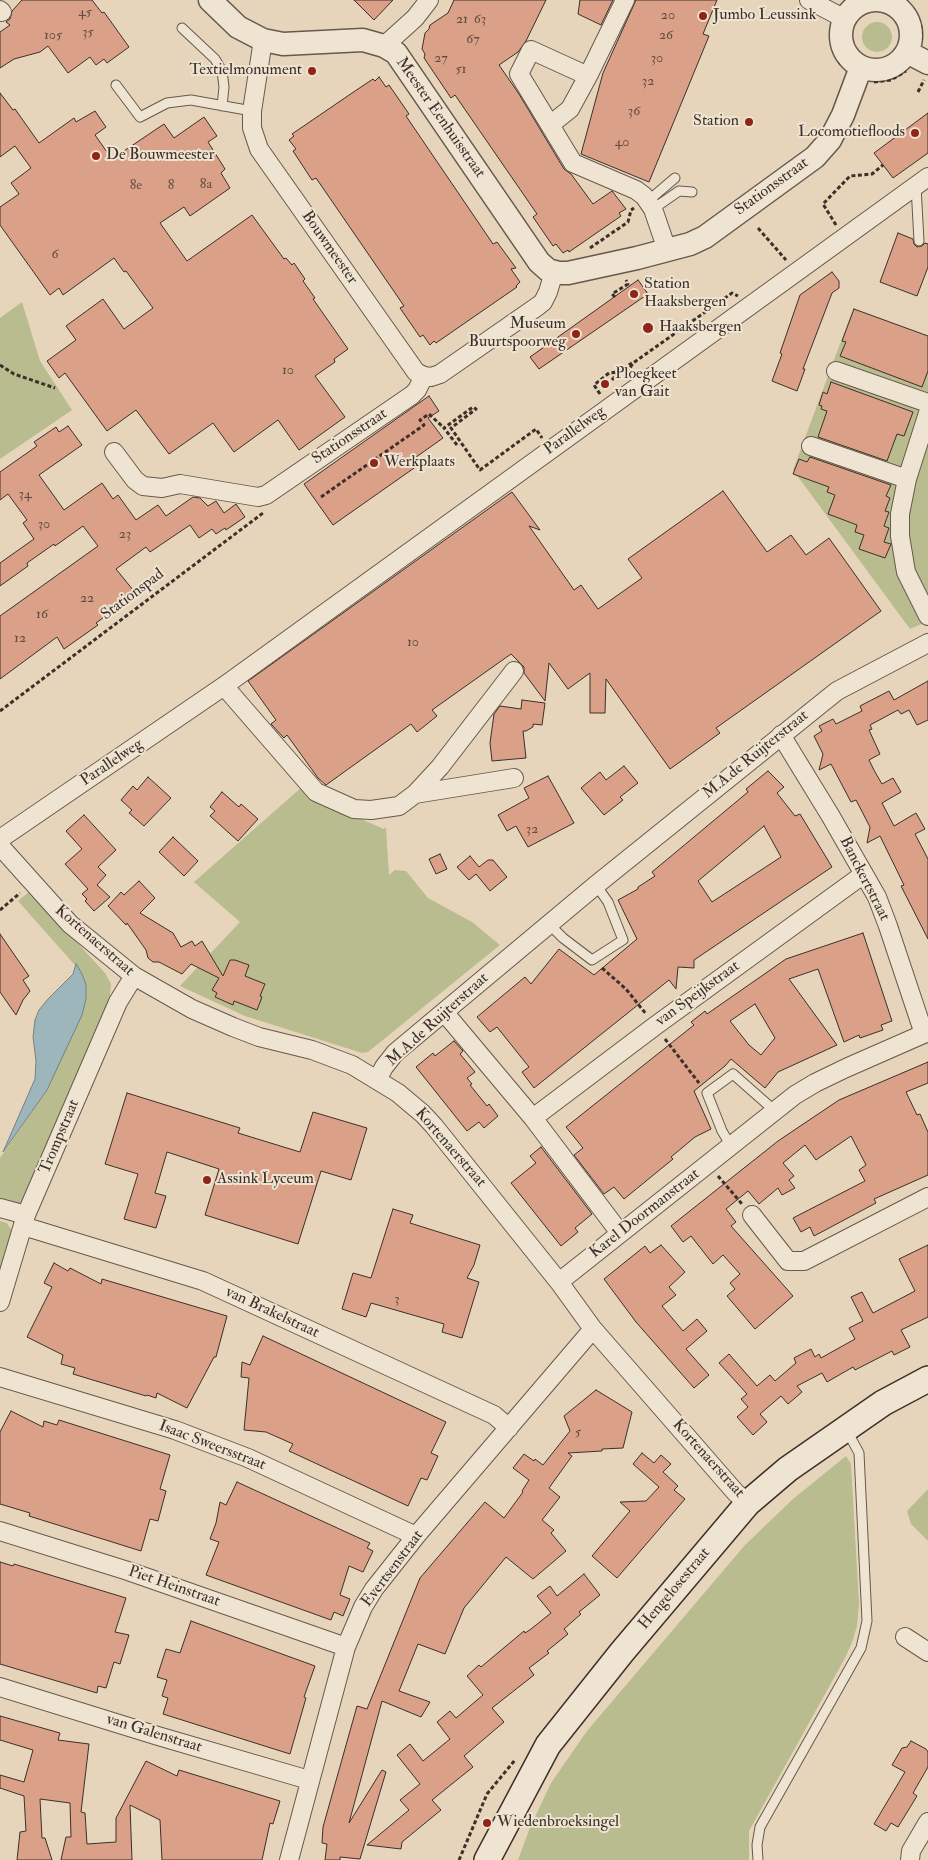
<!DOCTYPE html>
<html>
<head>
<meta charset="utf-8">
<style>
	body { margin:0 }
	canvas { display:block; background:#e6d5ba }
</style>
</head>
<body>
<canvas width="928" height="1860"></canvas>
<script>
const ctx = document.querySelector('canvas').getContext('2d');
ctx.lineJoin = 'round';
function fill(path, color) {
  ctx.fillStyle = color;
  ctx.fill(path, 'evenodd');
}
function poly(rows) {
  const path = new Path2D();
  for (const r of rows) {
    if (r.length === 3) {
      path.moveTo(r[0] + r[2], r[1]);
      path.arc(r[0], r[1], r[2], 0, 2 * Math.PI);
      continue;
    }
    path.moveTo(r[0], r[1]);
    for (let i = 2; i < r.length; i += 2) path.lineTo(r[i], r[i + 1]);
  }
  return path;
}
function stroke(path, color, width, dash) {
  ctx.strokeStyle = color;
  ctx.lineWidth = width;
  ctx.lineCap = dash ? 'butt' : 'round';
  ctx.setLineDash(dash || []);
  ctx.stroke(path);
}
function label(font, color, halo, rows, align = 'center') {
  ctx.font = font + ' "IM FELL Double Pica",serif';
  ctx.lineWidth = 4;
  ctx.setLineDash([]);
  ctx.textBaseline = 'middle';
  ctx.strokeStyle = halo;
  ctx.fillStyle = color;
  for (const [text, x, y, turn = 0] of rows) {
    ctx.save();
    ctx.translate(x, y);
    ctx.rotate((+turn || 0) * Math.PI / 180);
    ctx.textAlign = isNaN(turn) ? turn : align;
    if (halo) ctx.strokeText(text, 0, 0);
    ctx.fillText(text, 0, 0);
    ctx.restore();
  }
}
const green = poly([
	[877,37,15],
	[22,302,40,361,72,410,0,459,0,318],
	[853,309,928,337,928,621,910,629,793,470],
	[302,787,326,804,384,829,386,827,389,875,395,870,406,871,428,898,472,922,500,945,368,1052,362,1053,245,1016,180,986,240,922,194,882],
	[30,891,105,973,111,984,110,996,89,1053,24,1203,19,1205,0,1203,0,1158,47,1090,81,972,18,901],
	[0,1221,7,1223,12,1231,13,1244,0,1286],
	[846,1456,851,1464,859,1604,857,1626,853,1640,845,1658,749,1831,749,1860,518,1860,529,1830,551,1783,587,1731,745,1545,793,1499],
	[928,1489,928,1541,911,1524,907,1511]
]);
const water = poly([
	[76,964,81,972,86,984,86,999,82,1015,47,1090,3,1152,35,1079,36,1061,33,1037,35,1020,39,1010,48,999,73,974,76,964]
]);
const building = poly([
	[22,0,92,0,102,13,104,12,129,47,107,63,104,59,96,65,90,57,68,73,48,46,40,52,14,59,0,68,0,32,10,25,6,22,10,19,12,11,22,0],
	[354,0,393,0,374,20,354,0],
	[454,0,546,0,526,41,518,52,499,65,519,94,564,169,571,174,593,204,612,191,626,209,619,213,621,216,569,252,568,250,563,253,556,244,553,246,533,217,537,214,455,95,451,98,424,58,425,54,422,49,425,33,429,29,430,25,448,13,454,0],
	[580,0,613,0,601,25,578,14,580,0],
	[636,0,717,0,703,34,709,36,649,182,581,154,603,73,636,0],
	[379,77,386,87,389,85,409,114,406,116,493,244,497,242,516,268,511,269,520,282,516,286,517,287,475,316,436,343,434,341,430,345,423,335,420,337,400,308,404,306,316,178,312,180,293,151,296,149,289,140,294,136,292,134,355,91,373,79,375,81,379,77],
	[0,93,13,110,15,109,39,143,74,118,76,122,95,111,106,127,95,135,112,159,164,124,174,138,204,117,217,136,208,142,225,169,221,173,230,188,190,216,184,207,160,223,187,261,252,215,284,259,286,258,292,265,294,263,305,279,303,281,315,298,313,299,348,349,334,359,335,362,315,376,345,417,299,450,278,420,234,452,213,423,169,454,136,410,107,431,65,373,59,378,47,361,76,340,66,326,103,299,124,329,153,308,126,271,124,272,114,258,63,295,59,288,50,295,0,225,0,207,19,194,11,183,31,168,15,146,0,157,0,93],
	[928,113,928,153,893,178,874,153,928,113],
	[898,233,913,239,914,244,917,247,922,246,925,243,928,244,928,267,917,296,880,282,898,233],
	[832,272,839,281,839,288,832,293,803,369,805,369,797,391,772,381,782,354,780,353,800,295,832,272],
	[638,280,648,294,539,369,530,357,638,280],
	[854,309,928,336,928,371,922,387,840,356,846,342,842,341,854,309],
	[831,382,913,412,904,436,897,434,887,461,818,437,827,411,821,409,822,406,819,405,823,392,827,394,831,382],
	[429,396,439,411,428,418,443,438,412,460,417,466,333,525,304,484,429,396],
	[68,426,82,445,39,475,64,510,102,483,113,499,118,495,136,520,158,505,166,516,193,497,200,498,208,506,216,501,224,513,236,504,245,517,226,530,225,528,216,534,212,529,199,538,190,525,150,552,146,547,116,569,133,590,115,603,118,607,96,623,98,625,64,649,57,637,0,679,0,616,98,546,83,526,55,546,54,544,27,563,28,566,0,586,0,563,34,539,23,523,27,520,8,494,0,500,0,472,37,446,34,442,56,427,59,432,68,426],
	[810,457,891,485,886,496,890,498,885,511,889,512,884,526,889,528,884,542,891,544,885,558,859,549,864,535,855,532,857,525,828,514,835,495,827,492,829,487,793,474,799,459,807,462,810,457],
	[723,491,767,552,791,535,806,555,829,538,881,611,716,728,720,733,670,769,606,679,605,713,590,713,590,673,568,689,549,663,545,701,524,673,524,667,511,654,432,710,437,716,417,732,411,724,326,785,318,778,287,735,284,738,271,724,276,720,248,681,512,492,540,530,529,526,574,590,581,585,598,609,642,578,628,559,723,491],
	[928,681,928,720,917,725,909,710,901,714,898,710,870,725,872,729,869,730,880,754,869,760,875,772,882,784,893,778,901,792,882,803,894,826,916,813,925,829,915,834,928,859,928,939,901,886,904,885,880,836,867,843,870,827,856,800,851,802,831,764,819,770,823,754,814,736,822,731,819,726,833,719,836,724,862,711,860,706,889,691,894,700,928,681],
	[522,700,545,703,542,725,533,724,533,727,526,731,523,731,526,758,492,761,490,743,494,714,500,706,521,709,522,700],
	[624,766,638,783,620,797,623,800,604,815,581,788,600,772,606,780,624,766],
	[768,771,784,787,777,793,795,816,800,814,832,867,694,960,694,968,678,967,676,989,669,980,534,1088,522,1072,529,1067,497,1027,490,1032,477,1017,525,977,531,984,559,949,594,975,637,939,618,900,638,889,638,887,655,876,652,872,748,792,746,789,768,771],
	[764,826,781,857,712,902,698,881,764,826],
	[548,776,574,823,528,847,516,826,507,831,498,815,529,798,524,788,548,776],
	[148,777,171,798,144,826,129,813,132,810,121,800,133,786,137,790,148,777],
	[222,792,239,807,241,804,258,819,238,841,210,816,215,811,210,807,222,792],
	[84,815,116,850,98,867,106,875,97,885,110,897,94,911,85,901,87,899,82,894,88,889,65,864,82,849,66,831,84,815],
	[173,837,198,861,184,876,159,852,173,837],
	[440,854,447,869,436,874,429,859,440,854],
	[470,856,479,867,488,860,493,860,507,877,490,891,476,874,469,880,457,867,470,856],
	[139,881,155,898,140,913,173,933,181,947,192,941,195,946,202,941,223,976,230,960,235,960,249,965,245,976,265,984,260,996,262,997,257,1010,234,1001,233,1005,215,997,217,993,212,990,219,978,191,964,182,974,159,962,153,962,148,958,146,950,127,923,126,925,108,906,121,892,124,895,139,881],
	[863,933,892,1021,881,1025,883,1030,860,1038,859,1035,844,1042,818,969,789,979,837,1045,778,1072,765,1088,731,1059,725,1066,694,1091,711,1129,695,1137,671,1157,673,1159,624,1199,614,1187,604,1194,574,1155,583,1148,566,1127,694,1025,691,1022,705,1011,707,1014,786,959,863,933],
	[755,1004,775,1038,761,1055,749,1045,730,1021,755,1004],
	[0,934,29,976,23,980,30,991,23,1000,16,1015,0,992,0,934],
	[454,1041,463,1051,460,1054,475,1072,467,1078,472,1084,470,1085,487,1106,489,1104,498,1116,484,1128,479,1122,467,1131,416,1067,433,1053,435,1056,454,1041],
	[928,1062,928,1083,906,1092,917,1115,920,1114,928,1132,928,1175,874,1199,876,1203,814,1236,810,1227,801,1232,793,1218,865,1181,859,1170,866,1165,851,1136,816,1160,805,1145,783,1163,794,1176,789,1180,795,1188,782,1195,778,1188,759,1204,748,1191,726,1209,736,1222,731,1226,793,1296,755,1329,727,1296,735,1289,730,1283,740,1274,723,1255,713,1264,691,1236,683,1242,671,1226,778,1141,839,1100,928,1062],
	[127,1093,240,1128,238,1133,300,1152,313,1112,367,1128,351,1180,321,1171,298,1244,205,1215,219,1169,167,1152,155,1193,166,1196,156,1228,124,1219,138,1174,105,1164,127,1093],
	[541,1147,592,1214,575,1228,578,1232,561,1246,511,1183,536,1163,530,1156,541,1147],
	[393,1209,413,1215,410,1223,480,1245,474,1265,467,1278,479,1282,462,1338,442,1332,444,1324,371,1303,366,1317,342,1309,353,1273,371,1278,393,1209],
	[661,1245,685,1272,669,1287,676,1295,662,1306,683,1331,697,1319,707,1331,686,1349,709,1375,694,1388,636,1322,604,1279,645,1246,650,1253,661,1245],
	[928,1245,928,1317,901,1330,910,1347,894,1355,892,1351,855,1370,853,1367,827,1382,822,1373,797,1386,802,1392,788,1404,781,1396,760,1414,767,1422,753,1435,737,1417,748,1407,741,1399,747,1394,719,1363,729,1354,757,1386,770,1375,775,1381,796,1363,794,1358,811,1349,815,1357,819,1354,821,1358,855,1339,849,1328,863,1321,851,1297,862,1292,873,1313,915,1291,899,1259,928,1245],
	[54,1263,68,1271,70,1268,101,1284,102,1279,227,1316,216,1357,214,1357,187,1408,157,1393,156,1398,147,1395,146,1396,73,1374,75,1368,61,1364,63,1355,27,1337,52,1287,44,1283,54,1263],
	[263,1336,446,1422,431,1453,438,1456,427,1480,421,1478,408,1506,289,1451,293,1444,266,1432,244,1430,249,1378,241,1377,242,1362,250,1365,263,1336],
	[596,1390,632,1412,623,1448,602,1449,602,1451,568,1453,572,1456,549,1488,560,1497,542,1520,554,1530,551,1533,566,1551,533,1579,506,1557,464,1608,445,1654,418,1644,399,1691,430,1702,421,1717,382,1701,349,1823,382,1770,386,1772,360,1859,340,1857,340,1860,325,1860,327,1844,322,1843,323,1827,357,1706,367,1709,420,1578,485,1502,504,1518,523,1492,522,1491,529,1480,513,1468,524,1454,534,1461,535,1459,543,1465,570,1431,564,1416,596,1390],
	[11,1411,43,1427,44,1421,57,1425,59,1420,170,1455,160,1489,166,1491,158,1521,150,1519,141,1551,29,1516,30,1513,0,1504,0,1432,11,1411],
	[642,1453,654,1463,661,1455,671,1464,663,1472,678,1486,674,1490,685,1499,617,1578,592,1556,630,1511,620,1502,646,1501,659,1487,633,1464,642,1453],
	[237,1482,370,1543,367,1548,373,1551,363,1572,349,1566,340,1595,350,1599,343,1616,334,1612,331,1620,206,1575,219,1542,210,1539,216,1523,220,1502,226,1505,237,1482],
	[0,1562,13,1566,14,1564,126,1598,115,1632,129,1635,120,1664,114,1662,106,1688,98,1686,97,1693,0,1664,0,1562],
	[584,1574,600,1595,579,1612,581,1614,564,1629,568,1634,547,1651,549,1653,529,1668,534,1675,492,1708,504,1722,464,1756,473,1767,432,1800,441,1810,402,1842,401,1849,367,1845,409,1810,400,1800,420,1784,397,1755,410,1744,423,1761,450,1739,437,1722,450,1711,456,1718,483,1695,467,1676,479,1665,481,1667,524,1631,525,1633,531,1629,551,1613,537,1596,550,1586,557,1596,584,1574],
	[191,1621,315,1666,304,1697,306,1698,290,1754,163,1714,168,1698,162,1696,167,1680,157,1677,166,1649,180,1653,191,1621],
	[0,1716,60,1733,58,1740,89,1744,81,1812,85,1813,87,1844,116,1842,116,1818,146,1761,177,1776,179,1770,280,1801,273,1824,270,1823,262,1860,162,1860,160,1820,130,1805,132,1860,61,1860,66,1837,71,1837,70,1803,40,1799,42,1838,45,1838,52,1860,17,1860,20,1832,26,1831,24,1796,0,1788,0,1775,24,1782,33,1750,0,1740,0,1716],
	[911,1741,926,1749,928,1752,928,1767,913,1793,917,1796,898,1827,891,1823,886,1831,874,1824,905,1772,892,1765,902,1748,907,1747,911,1741]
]);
const path = poly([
	[901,0,913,10,918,19,921,28,921,40],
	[833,30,834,51,841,64],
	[874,82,891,80,906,71],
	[918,92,924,80],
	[836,225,823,204,850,176,872,174,883,165],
	[758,228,786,260],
	[590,248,628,222,631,210,634,208],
	[615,297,612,294,628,284,626,280],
	[0,365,14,374,55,388],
	[627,373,633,363,732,293,738,296],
	[612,380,618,372],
	[600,394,594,385,609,373,618,372,632,363],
	[457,445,444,428,473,407,476,409,451,428,480,470,536,429,542,438],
	[321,497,424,425,420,420,429,414,444,428],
	[0,711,263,513],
	[0,910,20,893],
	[602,968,626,989,646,1014],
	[665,1039,699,1083],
	[718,1176,742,1204],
	[459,1860,487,1794,515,1760]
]);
const service = poly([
	[182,28,215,59,222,71,224,87,222,106],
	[116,85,140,117,167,103,191,100,252,111],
	[916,186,919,241],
	[648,201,675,178],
	[653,209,679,191,692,192],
	[549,924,563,938,592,960,623,940,608,902,596,885],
	[731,1146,722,1131,707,1093,733,1074,775,1111],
	[758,1860,757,1845,760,1827,861,1648,867,1621,859,1453,846,1429]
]);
const minor = poly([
	[809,0,845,19],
	[0,10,2,12],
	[263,40,252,111,252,128,259,149,416,372,424,376,431,377,440,374,538,306,543,302,548,292,554,272],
	[384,46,415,18,429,0],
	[588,76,625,0],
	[550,125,570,109,588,76,531,50,519,74,573,163,636,190,644,196,653,209,667,250],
	[836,371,928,403],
	[928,413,907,479,900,514,900,536,906,572,928,616],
	[811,446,907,479],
	[114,452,135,480,143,486,162,488,180,484,258,497,266,495,412,395,417,390,424,376],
	[224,686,316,792,354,809,371,810,399,806,415,794,440,767,514,671],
	[781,735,830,815,877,897,888,926,924,1034],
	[415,794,514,778],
	[0,839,224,686,928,177],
	[0,846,70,924,134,976,192,1009,233,1027,259,1037,312,1050,352,1065,398,1093,423,1114,434,1126,559,1282,593,1329,736,1493,748,1503],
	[444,1012,533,1118,620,1233],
	[377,1080,384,1067,395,1053,444,1012,596,885,837,691,928,643],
	[533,1118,655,1026,864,874],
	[0,1208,26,1215],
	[752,1215,788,1261,804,1261,928,1197],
	[23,1226,203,1281,494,1415,509,1428],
	[559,1282,795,1095,815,1083,846,1068,928,1032],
	[0,1302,26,1215,118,1002,134,976],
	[0,1377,175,1430,248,1458,416,1536],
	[0,1531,128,1571,346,1647],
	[905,1637,928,1652],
	[0,1687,158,1736,309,1780],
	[289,1860,346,1647,363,1607,374,1589,416,1536,593,1329],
	[910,1860,911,1851,928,1822]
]);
const tertiary = poly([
	[210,0,238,27,263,40,283,44,363,40,384,46,396,53,539,262,548,270,559,273,568,273,637,258,690,244,705,237,815,157,830,140,843,115,861,67],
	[876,35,35],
	[907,52,928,63]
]);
const secondary = poly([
	[487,1860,548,1745,622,1652,748,1503,788,1469,883,1403,928,1379]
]);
const markers = [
	[703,16,5,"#8f2418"],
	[312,71,5,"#8f2418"],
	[749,122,5,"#8f2418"],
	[915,133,5,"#8f2418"],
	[96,156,5,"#8f2418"],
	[634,294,5,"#8f2418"],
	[648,328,6,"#8f2418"],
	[576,334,5,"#8f2418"],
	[605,384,5,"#8f2418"],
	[374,463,5,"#8f2418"],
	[207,1180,5,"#8f2418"],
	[487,1823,5,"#8f2418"]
];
const numberNames = [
	["45",85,13],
	["20",668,16],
	["21",462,20],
	["63",480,20],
	["35",88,33],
	["105",53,36],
	["26",666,36],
	["67",473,40],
	["27",441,59],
	["30",657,59],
	["51",461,70],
	["32",648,82],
	["36",634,112],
	["40",622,143],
	["8a",206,185],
	["8e",136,186],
	["8",171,186],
	["6",55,255],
	["10",288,371],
	["34",25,495],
	["30",44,525],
	["23",125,535],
	["22",87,599],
	["16",42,615],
	["12",20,639],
	["10",413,643],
	["32",532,830],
	["3",397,1300],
	["5",578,1433]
];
const poiNames = [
	["Jumbo Leussink",713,16],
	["Textielmonument",302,71,"right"],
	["Station",739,122,"right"],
	["Locomotiefloods",905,133,"right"],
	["De Bouwmeester",106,156],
	["Station",644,285],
	["Haaksbergen",644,303],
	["Museum",566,325,"right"],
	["Buurtspoorweg",566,343,"right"],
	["Haaksbergen",659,328],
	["Ploegkeet",615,375],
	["van Gait",615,393],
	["Werkplaats",384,463],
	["Assink Lyceum",217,1180],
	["Wiedenbroeksingel",497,1823]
];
const streetNames = [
	["Meester Eenhuisstraat",440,118,55],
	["Stationsstraat",772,187,-36],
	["Bouwmeester",329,248,55],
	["Parallelweg",575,431,-36],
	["Stationsstraat",350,437,-34],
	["Stationspad",133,595,-37],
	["M.A.de Ruijterstraat",756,755,-39],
	["Parallelweg",112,763,-34],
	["Banckertstraat",864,879,63],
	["Kortenaerstraat",94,941,41],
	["van Speijkstraat",698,994,-36],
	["M.A.de Ruijterstraat",438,1020,-42],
	["Trompstraat",60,1137,-67],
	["Kortenaerstraat",450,1148,49],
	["Karel Doormanstraat",645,1214,-38],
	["van Brakelstraat",272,1313,25],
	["Isaac Sweersstraat",212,1446,21],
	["Kortenaerstraat",708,1459,48],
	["Evertsenstraat",393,1569,-53],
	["Piet Heinstraat",174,1587,19],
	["Hengelosestraat",675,1589,-50],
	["van Galenstraat",154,1734,17]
];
fill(green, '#b8bc8e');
fill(water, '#9cb6bb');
stroke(water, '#768081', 1);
fill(building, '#daa088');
stroke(building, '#3c3029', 1);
stroke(service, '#66594d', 11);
stroke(minor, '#66594d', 20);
stroke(tertiary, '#66594d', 25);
stroke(secondary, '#3c3029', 28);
stroke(path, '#3c3029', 3, [4, 2.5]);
stroke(service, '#efe4d2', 9);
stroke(minor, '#efe4d2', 18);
stroke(tertiary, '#efe4d2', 22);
stroke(secondary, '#efe4d2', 25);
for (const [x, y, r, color] of markers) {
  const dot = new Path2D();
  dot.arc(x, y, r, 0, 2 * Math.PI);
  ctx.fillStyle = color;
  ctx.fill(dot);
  stroke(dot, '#efe4d2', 2);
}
label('14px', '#644c41', null, numberNames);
label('16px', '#3c3029', '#efe4d2', poiNames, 'left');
label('16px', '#3c3029', '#efe4d2', streetNames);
</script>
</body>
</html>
